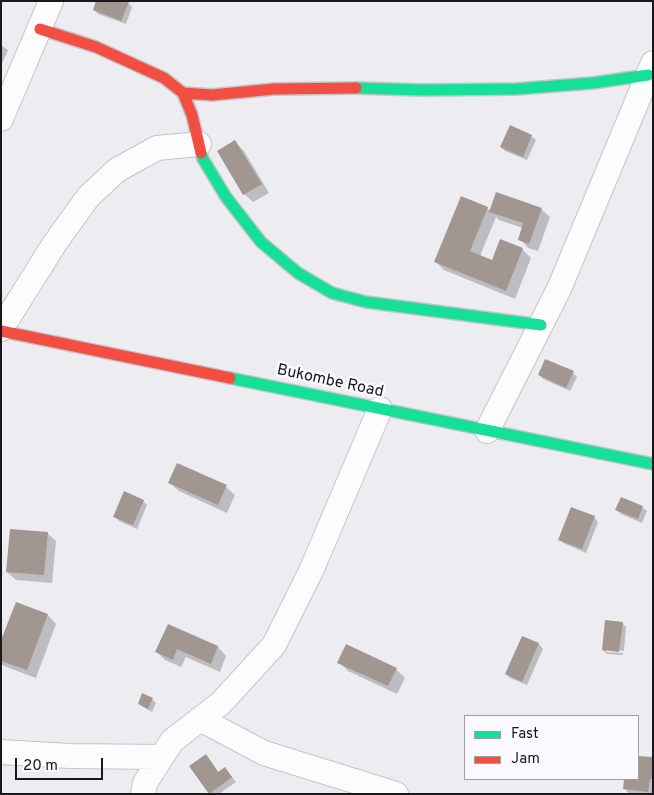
<!DOCTYPE html>
<html>
<head>
<meta charset="utf-8">
<style>
	body { margin:0 }
	#map { position:relative; width:654px; height:795px; overflow:hidden; background:#edecf1; font-family:Overpass,sans-serif }
	canvas { display:block }
	.frame { position:absolute; inset:0; border:2px solid #19191b; pointer-events:none }
	.legend { position:absolute; left:464px; top:715px; width:175px; height:65px; box-sizing:border-box; background:#faf9fe; border:1px solid #a09fa3; margin:0; padding:6px 9px; list-style:none; font-size:15px; color:#19191b }
	.legend li { display:flex; align-items:center; gap:10px; height:25px }
	.legend b { width:25px; border:1px solid #a09fa3 }
	.scale { position:absolute; left:15px; top:758px; width:88px; height:22px; box-sizing:border-box; border:2px solid #19191b; border-top:0; padding-left:6px; font-size:15px; line-height:18px; white-space:nowrap; color:#19191b; -webkit-text-stroke:4px #faf9fe; paint-order:stroke }
</style>
</head>
<body>
<div id="map">
<canvas width="654" height="795"></canvas>
<div class="frame"></div>
<ul class="legend">
<li><b style="height:6px;background:#16e098"></b>Fast</li>
<li><b style="height:6px;background:#f24e42"></b>Jam</li>
</ul>
<div class="scale">20 m</div>
</div>
<script>
const ctx = document.querySelector('canvas').getContext('2d');
ctx.lineJoin = 'round';
function fill(path, color) {
  ctx.fillStyle = color;
  ctx.fill(path, 'evenodd');
}
function poly(rows) {
  const path = new Path2D();
  for (const r of rows) {
    path.moveTo(r[0], r[1]);
    for (let i = 2; i < r.length; i += 2) path.lineTo(r[i], r[i + 1]);
  }
  return path;
}
function stroke(path, color, width, dash) {
  ctx.strokeStyle = color;
  ctx.lineWidth = width;
  ctx.lineCap = dash ? 'butt' : 'round';
  ctx.setLineDash(dash || []);
  ctx.stroke(path);
}
function label(font, color, halo, rows, align = 'center') {
  ctx.font = font + ' Overpass,sans-serif';
  ctx.lineWidth = 5;
  ctx.setLineDash([]);
  ctx.textBaseline = 'middle';
  ctx.strokeStyle = halo;
  ctx.fillStyle = color;
  for (const [text, x, y, turn = 0] of rows) {
    ctx.save();
    ctx.translate(x, y);
    ctx.rotate((+turn || 0) * Math.PI / 180);
    ctx.textAlign = isNaN(turn) ? turn : align;
    if (halo) ctx.strokeText(text, 0, 0);
    ctx.fillText(text, 0, 0);
    ctx.restore();
  }
}
const shadow = poly([
	[128,3,132,7,126,24,98,14,94,10],
	[1,45,8,50,1,66],
	[531,136,536,140,527,160,505,151,501,147],
	[235,142,244,151,269,193,253,202,244,194],
	[487,208,491,211,541,209,550,217,538,251,528,248,520,239,523,228,499,220,496,217,480,256,493,261,501,241,523,250,531,258,515,299,444,270,436,262],
	[573,373,577,377,570,391,543,379,539,374],
	[170,483,226,487,235,495,227,513,179,491],
	[143,501,147,505,137,529,119,521,115,517],
	[642,507,647,511,642,523,621,514,617,510],
	[594,517,598,522,586,553,563,543,559,539],
	[47,533,56,541,52,583,16,580,7,572],
	[17,604,48,615,56,624,36,678,4,666,1,663,1,643],
	[622,623,626,627,624,651,606,649,606,652,623,653,623,655,607,654,603,650],
	[168,625,218,647,226,656,220,672,186,657,181,667,165,660,157,652],
	[523,637,539,644,543,649,527,685,510,678,506,674],
	[339,662,396,669,405,678,397,694,348,671],
	[152,699,156,703,152,712,143,707,139,703],
	[638,757,653,758,653,794,629,794,625,789,626,779,638,779],
	[210,760,219,773,225,768,236,782,219,794,210,794,191,766]
]);
const building = poly([
	[96,1,127,1,129,2,121,21,93,10],
	[510,125,532,135,523,157,500,147],
	[235,140,262,184,243,195,217,151],
	[496,192,542,208,529,244,518,240,523,223,489,212],
	[461,196,488,207,470,251,492,260,500,239,523,248,506,291,434,262],
	[545,359,574,371,566,388,538,375],
	[177,463,227,485,218,505,168,483],
	[124,491,144,500,133,525,113,517],
	[621,497,643,506,638,519,615,510],
	[571,507,595,516,582,549,558,540],
	[10,529,48,532,44,575,6,572],
	[16,602,48,614,27,670,1,661,1,640],
	[605,620,623,622,619,652,602,650],
	[168,624,218,646,211,664,177,649,173,660,155,652],
	[522,636,539,643,522,682,505,674],
	[346,644,397,668,388,686,337,663],
	[142,693,153,698,148,709,138,704],
	[206,754,218,772,225,767,232,777,209,794,189,766],
	[638,756,653,757,653,779,650,779,648,792,623,789,624,779,638,779]
]);
const street = poly([
	[1,119,51,1],
	[1,329,55,243,88,197,117,170,157,148,199,144],
	[487,431,559,289,653,63],
	[200,719,264,753,396,794],
	[1,752,70,756,161,757],
	[143,794,145,783,172,741,221,703,274,645,311,571,380,409]
]);
const fast = poly([
	[356,88,423,90,516,89,593,83,648,75],
	[201,153,203,159,226,197,261,242,298,273,332,293,366,302,541,325],
	[230,378,653,464]
]);
const jam = poly([
	[40,29,96,47,164,78,183,93,192,115,201,153],
	[183,93,212,95,274,89,356,88],
	[1,331,230,378]
]);
const streetNames = [
	["Bukombe Road",330,382,12]
];
fill(shadow, '#0003');
fill(building, '#a29790');
stroke(street, '#c5c4c8', 26);
stroke(fast, '#c5c4c8', 14);
stroke(jam, '#c5c4c8', 14);
stroke(street, '#fcfcfd', 24);
stroke(fast, '#16e098', 11);
stroke(jam, '#f24e42', 11);
label('16px', '#19191b', '#faf9fe', streetNames);
</script>
</body>
</html>
